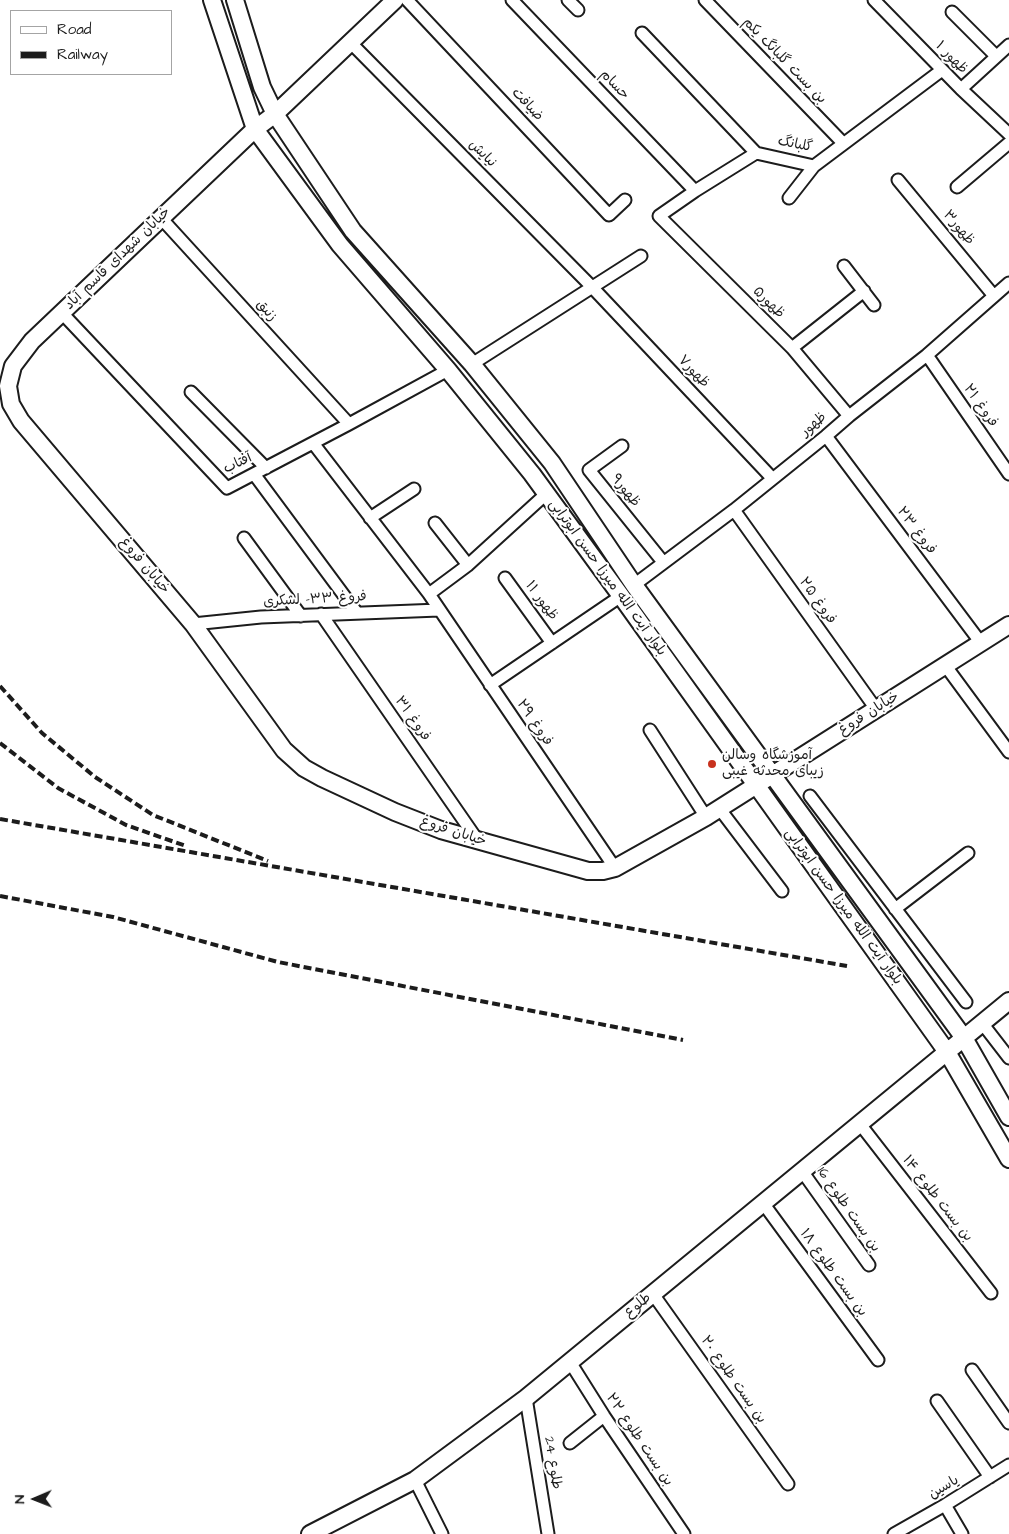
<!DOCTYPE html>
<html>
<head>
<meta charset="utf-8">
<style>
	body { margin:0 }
	#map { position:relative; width:1009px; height:1534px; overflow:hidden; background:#fff; font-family:"Architects Daughter",sans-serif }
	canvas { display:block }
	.legend { position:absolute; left:10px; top:10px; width:162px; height:65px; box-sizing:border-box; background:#fff; border:1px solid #a4a4a4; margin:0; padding:6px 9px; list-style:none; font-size:15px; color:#1c1c1c }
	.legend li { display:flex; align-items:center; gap:10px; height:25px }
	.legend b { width:25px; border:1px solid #a4a4a4 }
	.north { position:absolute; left:10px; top:1474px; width:50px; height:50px; -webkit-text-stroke:4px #fff; paint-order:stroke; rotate:269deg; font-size:14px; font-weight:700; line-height:20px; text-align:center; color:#1c1c1c }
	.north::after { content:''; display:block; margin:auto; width:18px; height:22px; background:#1c1c1c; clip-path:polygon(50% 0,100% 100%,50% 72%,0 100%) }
</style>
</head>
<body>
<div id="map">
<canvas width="1009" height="1534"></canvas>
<ul class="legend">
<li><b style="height:6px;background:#fff"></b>Road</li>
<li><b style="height:6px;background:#1c1c1c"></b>Railway</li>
</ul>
<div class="north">N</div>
</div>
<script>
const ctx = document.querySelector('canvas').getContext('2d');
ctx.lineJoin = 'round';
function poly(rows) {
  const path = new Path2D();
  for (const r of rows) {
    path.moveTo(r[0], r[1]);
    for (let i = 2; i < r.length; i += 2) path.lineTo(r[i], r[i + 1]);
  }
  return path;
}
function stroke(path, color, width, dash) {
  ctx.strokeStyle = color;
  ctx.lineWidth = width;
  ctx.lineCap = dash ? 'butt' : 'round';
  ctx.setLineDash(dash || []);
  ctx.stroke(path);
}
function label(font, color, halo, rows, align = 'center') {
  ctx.font = font + ' "Architects Daughter","Playpen Sans Arabic",sans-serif';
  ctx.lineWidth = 4;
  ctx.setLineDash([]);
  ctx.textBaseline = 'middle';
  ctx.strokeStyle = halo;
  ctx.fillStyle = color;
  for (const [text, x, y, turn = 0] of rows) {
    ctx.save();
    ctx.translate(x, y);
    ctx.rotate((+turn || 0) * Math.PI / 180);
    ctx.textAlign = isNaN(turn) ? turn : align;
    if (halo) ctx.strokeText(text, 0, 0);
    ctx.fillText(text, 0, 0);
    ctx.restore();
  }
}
const street = poly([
	[407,0,609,215,625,200],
	[512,0,695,191],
	[568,0,578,10],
	[705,0,843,143],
	[874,0,961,89,1009,134],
	[952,12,996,56],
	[642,33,756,153],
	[350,42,592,287,772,478],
	[961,89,1009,45],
	[898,180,994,296],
	[957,187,1009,143],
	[789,198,814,166],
	[161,218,349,424],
	[844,266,874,305],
	[62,313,227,488,349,424,448,370],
	[792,348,864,291],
	[927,355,1009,474],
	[472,364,641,256],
	[191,392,266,468],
	[849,416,792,348,659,216,695,191,756,153,814,166,942,70],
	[826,436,981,643],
	[313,443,429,594,615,868],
	[622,446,589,470,663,562],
	[254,474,357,613],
	[734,510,876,709],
	[370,518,414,489],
	[435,523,468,565],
	[244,538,301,616],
	[505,578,552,643],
	[634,585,734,510,826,436,849,416,927,355,1009,283],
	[429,594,468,565,546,494],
	[321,614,478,841],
	[193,624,261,617,439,610],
	[945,665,1009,752],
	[490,685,621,596],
	[650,730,706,817],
	[810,796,966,1002],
	[719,808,782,891],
	[895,909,968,853],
	[982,1023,1009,1058],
	[860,1124,991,1293],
	[802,1171,869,1265],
	[763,1203,878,1360],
	[653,1294,788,1484],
	[570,1362,604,1416,684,1534],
	[972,1370,1009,1423],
	[526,1398,548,1534],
	[937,1401,990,1477],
	[570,1443,604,1416],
	[415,1480,442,1534],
	[945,1505,962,1534],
	[894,1534,945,1505,1009,1465]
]);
const secondary = poly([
	[212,0,255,129,340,245,448,370,532,474,621,596,947,1052,1009,1159],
	[235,0,262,87,275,114,353,231,472,364,552,463,634,585,964,1038,1009,1117],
	[395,0,275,114,255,129,32,341,13,366,8,386,11,404,21,421,193,624,284,750,304,768,322,778,395,812,441,830,588,871,603,871,615,868,706,817,1009,625],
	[310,1534,415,1480,526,1398,1009,1001]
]);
const rail = poly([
	[0,686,42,733,95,777,153,815,268,861],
	[0,743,58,788,126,825,186,846],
	[0,819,847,966],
	[0,896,113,917,278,962,683,1040]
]);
const markers = [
	[712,764,5,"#c8321e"]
];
const streetNames = [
	["ظهور ۱",951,58,46],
	["بن بست گلبانگ یکم",784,61,46],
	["حسام",614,85,46],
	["ضیافت",527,105,47],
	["گلبانگ",795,145,11],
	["نيايش",482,154,45],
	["ظهور۳",958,228,50],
	["خیابان شهدای قاسم آباد",118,259,-44],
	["ظهور۵",768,303,45],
	["زنبق",266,311,48],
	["ظهور۷",693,372,47],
	["فروغ ۲۱",980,406,55],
	["ظهور",814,425,-40],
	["آفتاب",238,464,-25],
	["ظهور۹",625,491,51],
	["فروغ ۲۳",916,531,53],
	["خیابان فروغ",144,566,50],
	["بلوار آیت الله میرزا حسن ابوترابی",607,578,54],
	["فروغ ۳۳- لشکری",315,600,-3],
	["ظهور ۱۱",541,601,54],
	["فروغ ۲۵",817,601,55],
	["خیابان فروغ",869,714,-32],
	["فروغ ۳۱",412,719,55],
	["فروغ ۲۹",534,723,56],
	["خیابان فروغ",453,832,18],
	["بلوار آیت الله میرزا حسن ابوترابی",843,907,54],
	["بن بست طلوع ۱۴",937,1199,52],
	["بن بست طلوع 16",848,1210,55],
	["بن بست طلوع ۱۸",833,1273,54],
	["طلوع",638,1306,-39],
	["بن بست طلوع ۲۰",733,1380,55],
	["بن بست طلوع ۲۲",639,1440,56],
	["طلوع 24",552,1463,81],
	["یاسین",944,1488,-31]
];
const poiNames = [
	["آموزشگاه وسالن",722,756],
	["زیبای محدثه غیبی",722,772]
];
stroke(street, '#1c1c1c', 15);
stroke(secondary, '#1c1c1c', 20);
stroke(street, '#fff', 11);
stroke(secondary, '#fff', 16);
stroke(rail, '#1c1c1c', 4, [8, 4]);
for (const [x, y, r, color] of markers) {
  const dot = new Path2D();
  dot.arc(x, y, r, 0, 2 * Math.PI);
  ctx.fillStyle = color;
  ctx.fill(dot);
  stroke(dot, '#fff', 2);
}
label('14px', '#1c1c1c', '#fff', streetNames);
label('14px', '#1c1c1c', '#fff', poiNames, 'left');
</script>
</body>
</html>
